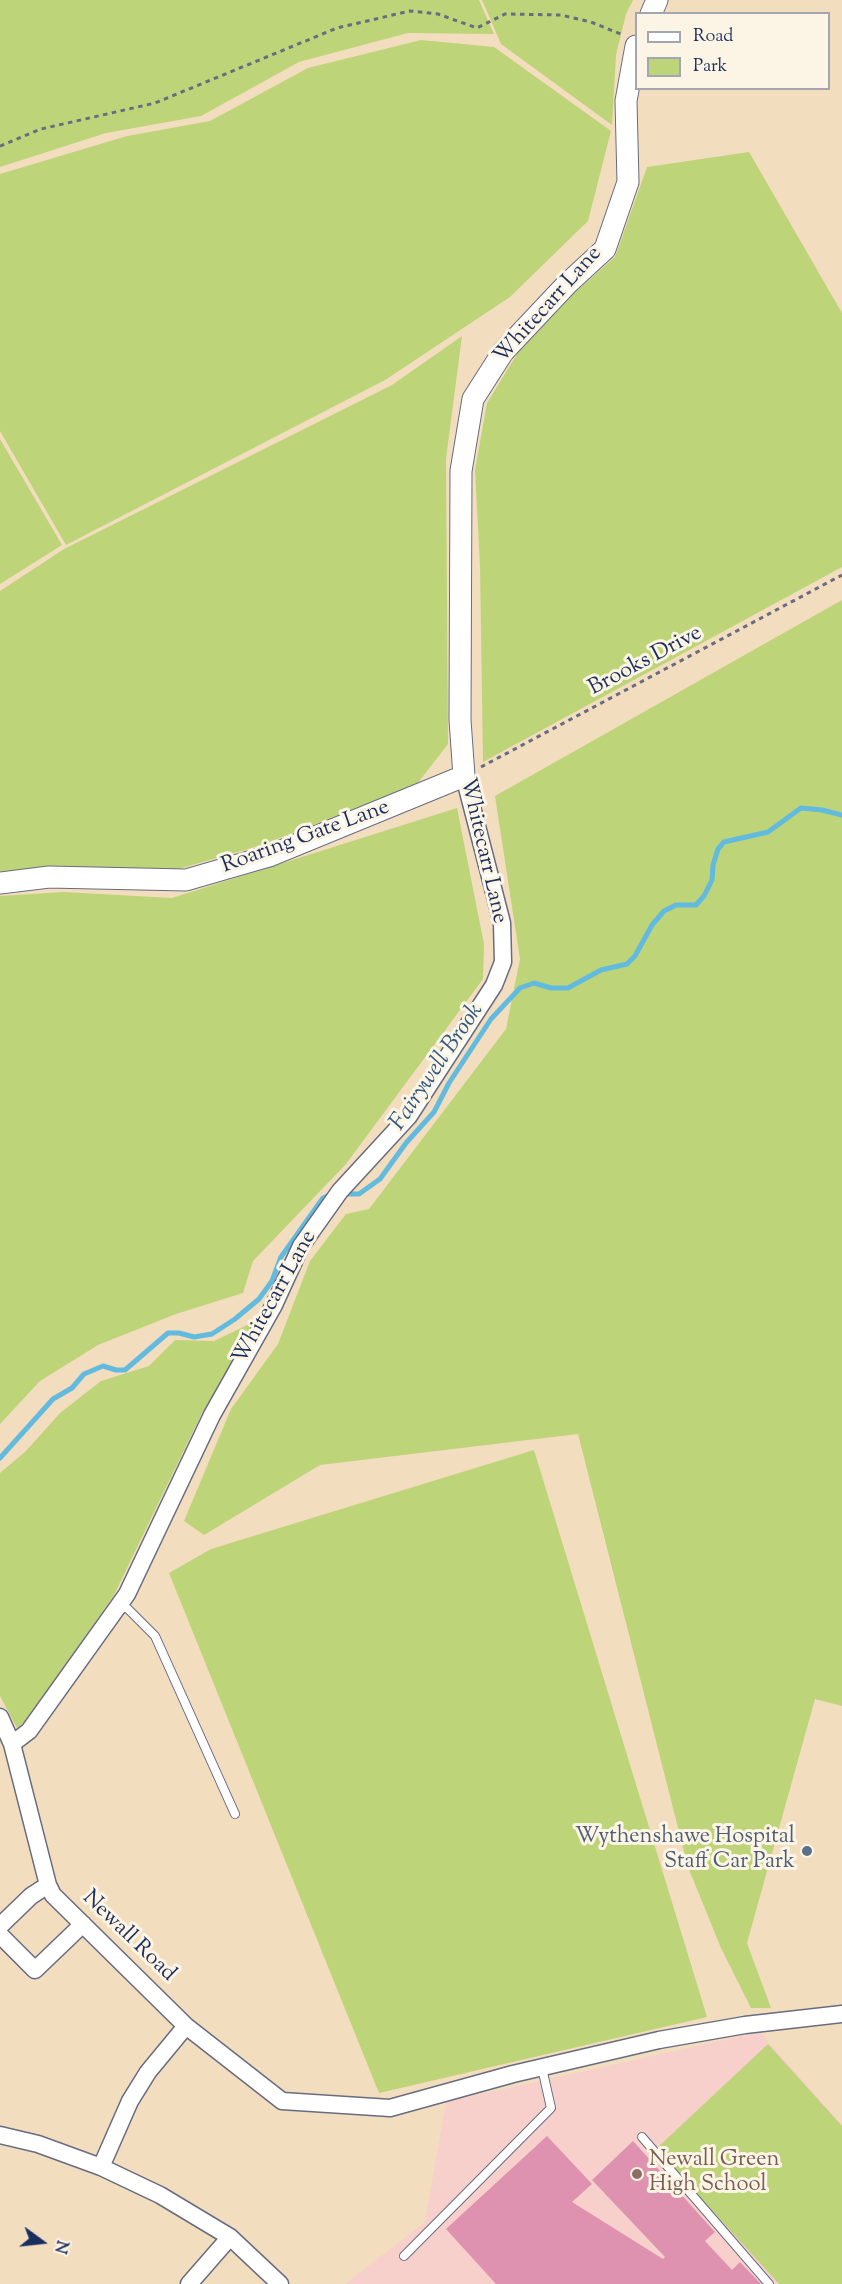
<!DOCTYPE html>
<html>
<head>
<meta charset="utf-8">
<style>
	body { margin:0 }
	#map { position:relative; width:842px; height:2284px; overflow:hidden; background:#f3ddbf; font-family:"Sorts Mill Goudy",serif }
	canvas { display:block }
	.legend { position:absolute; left:635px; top:12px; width:195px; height:78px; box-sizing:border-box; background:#fcf5e5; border:2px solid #a2a6af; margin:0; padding:8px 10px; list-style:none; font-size:18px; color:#1b2f5e }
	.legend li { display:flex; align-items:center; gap:12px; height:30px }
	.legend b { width:30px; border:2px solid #a2a6af }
	.north { position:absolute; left:12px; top:2212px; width:60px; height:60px; -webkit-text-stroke:4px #fcf5e5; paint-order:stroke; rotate:105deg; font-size:16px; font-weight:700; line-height:24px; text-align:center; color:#1b2f5e }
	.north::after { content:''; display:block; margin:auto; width:21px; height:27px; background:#1b2f5e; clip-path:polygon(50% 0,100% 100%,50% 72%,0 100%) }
</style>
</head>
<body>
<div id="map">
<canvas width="842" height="2284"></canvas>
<ul class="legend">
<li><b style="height:8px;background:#fff"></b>Road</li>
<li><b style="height:16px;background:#bed478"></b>Park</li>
</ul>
<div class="north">N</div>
</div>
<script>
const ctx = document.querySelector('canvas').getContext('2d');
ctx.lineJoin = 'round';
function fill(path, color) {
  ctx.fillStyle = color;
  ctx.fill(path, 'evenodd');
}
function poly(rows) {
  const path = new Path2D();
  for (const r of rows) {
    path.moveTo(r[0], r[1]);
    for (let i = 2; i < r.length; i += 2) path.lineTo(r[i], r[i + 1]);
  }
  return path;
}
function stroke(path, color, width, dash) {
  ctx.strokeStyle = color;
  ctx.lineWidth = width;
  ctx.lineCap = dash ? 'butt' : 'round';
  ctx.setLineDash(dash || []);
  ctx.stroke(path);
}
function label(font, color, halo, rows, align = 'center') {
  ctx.font = font + ' "Sorts Mill Goudy",serif';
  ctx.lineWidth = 6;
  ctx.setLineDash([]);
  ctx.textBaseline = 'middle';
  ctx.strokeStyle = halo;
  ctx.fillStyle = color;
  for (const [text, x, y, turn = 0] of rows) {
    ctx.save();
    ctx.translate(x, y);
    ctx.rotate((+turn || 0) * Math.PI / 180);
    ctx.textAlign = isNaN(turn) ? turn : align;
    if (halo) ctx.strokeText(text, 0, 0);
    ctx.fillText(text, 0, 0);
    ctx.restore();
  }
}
const built = poly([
	[760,2032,842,2125,842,2284,345,2284,425,2222,446,2102]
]);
const green = poly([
	[0,0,479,0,494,34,408,33,299,62,201,116,106,133,0,167],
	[482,0,633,0,626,14,616,55,612,125,501,44],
	[421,40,494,47,611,131,588,221,510,297,385,380,66,545,0,431,0,174,127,136,210,121,308,68],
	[749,152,842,313,842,567,483,762,480,566,475,470,487,403,531,331,615,257,647,167],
	[462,336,446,459,448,744,417,784,262,845,175,870,46,868,0,872,0,591,64,549,392,385],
	[0,439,62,545,0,584],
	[842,600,842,1706,815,1699,747,1943,771,2008,751,2008,721,1948,688,1867,578,1434,320,1465,204,1535,184,1521,231,1409,278,1344,310,1261,346,1214,369,1209,506,1029,520,959,495,796],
	[457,808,484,944,483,979,346,1164,253,1261,243,1293,176,1314,98,1345,40,1381,0,1424,0,896,64,892,172,898],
	[262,1318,202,1413,114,1595,27,1720,17,1728,0,1696,0,1473,26,1451,60,1413,101,1381,149,1366,175,1340,214,1341],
	[534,1450,707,2017,379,2093,169,1573,211,1549],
	[768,2044,842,2126,842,2284,779,2284,656,2149]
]);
const stream = poly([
	[342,1194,359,1194,380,1179,406,1143,434,1112,449,1083,491,1019,520,988,534,983,551,988,568,988,601,970,627,964,635,956,652,925,664,911,676,905,696,905,704,896,712,880,713,865,718,849,724,842,768,832,801,808,822,810,842,815],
	[0,1458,53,1399,72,1388,84,1374,103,1366,116,1370,125,1370,168,1333,179,1333,194,1337,212,1334,235,1319,259,1299,272,1281,281,1257,323,1198,332,1194]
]);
const building = poly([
	[547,2136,592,2184,572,2202,663,2259,665,2257,592,2180,633,2141,715,2232,705,2241,732,2270,740,2262,761,2284,496,2284,446,2229]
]);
const path = poly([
	[0,146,41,129,155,103,337,28,410,11,438,14,477,28,505,14,561,15,591,22,623,35],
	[481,767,842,575]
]);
const service = poly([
	[118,1605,128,1609,155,1636,235,1814],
	[642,2137,769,2284],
	[404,2256,551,2108,542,2068]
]);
const minor = poly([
	[0,1717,12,1744,48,1885,53,1895,186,2026,148,2072,130,2101,101,2167],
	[12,1744,29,1731,127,1594,212,1415,274,1305,301,1246,340,1191,409,1116,494,985,503,962,502,923,464,776],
	[0,1926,31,1896,48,1885],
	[0,1935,35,1970,83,1924],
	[186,2026,282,2101,390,2108,513,2074,659,2040,745,2025,842,2014],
	[0,2135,38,2144,101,2167,160,2195,230,2237,280,2284],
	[189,2284,230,2237]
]);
const tertiary = poly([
	[651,14,657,0],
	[0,883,49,877,186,880,269,856,464,776,460,720,461,471,473,399,503,352,567,284,605,249,628,182,626,101,636,46]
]);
const markers = [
	[807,1851,6,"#5c6f8a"],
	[637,2174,6,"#8d6e63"]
];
const streetNames = [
	["Whitecarr Lane",549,306,-48],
	["Brooks Drive",646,662,-28],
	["Roaring Gate Lane",306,838,-20],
	["Whitecarr Lane",482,851,77],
	["Whitecarr Lane",276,1298,-61],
	["Newall Road",128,1937,44]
];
const serviceNames = [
	["Wythenshawe Hospital",795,1838],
	["Staff Car Park",795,1863]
];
const educationNames = [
	["Newall Green",649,2161],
	["High School",649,2186]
];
const waterNames = [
	["Fairywell Brook",438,1068,-56]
];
fill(built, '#f7d0cc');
fill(green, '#bed478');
stroke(stream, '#62bbdf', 5);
fill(building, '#de92af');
stroke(service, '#676c80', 10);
stroke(minor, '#676c80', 19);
stroke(tertiary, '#676c80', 23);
stroke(path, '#676c80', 3, [4.5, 4.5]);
stroke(service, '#fff', 8);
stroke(minor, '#fff', 16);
stroke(tertiary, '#fff', 21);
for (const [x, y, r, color] of markers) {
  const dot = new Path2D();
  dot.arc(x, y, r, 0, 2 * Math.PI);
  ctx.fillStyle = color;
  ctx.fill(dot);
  stroke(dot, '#fcf5e5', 2);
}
label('22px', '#1b2f5e', '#fcf5e5', streetNames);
label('22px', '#4e5e75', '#fcf5e5', serviceNames, 'right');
label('22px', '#785e54', '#fcf5e5', educationNames, 'left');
label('italic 24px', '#305985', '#fcf5e5', waterNames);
</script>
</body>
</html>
